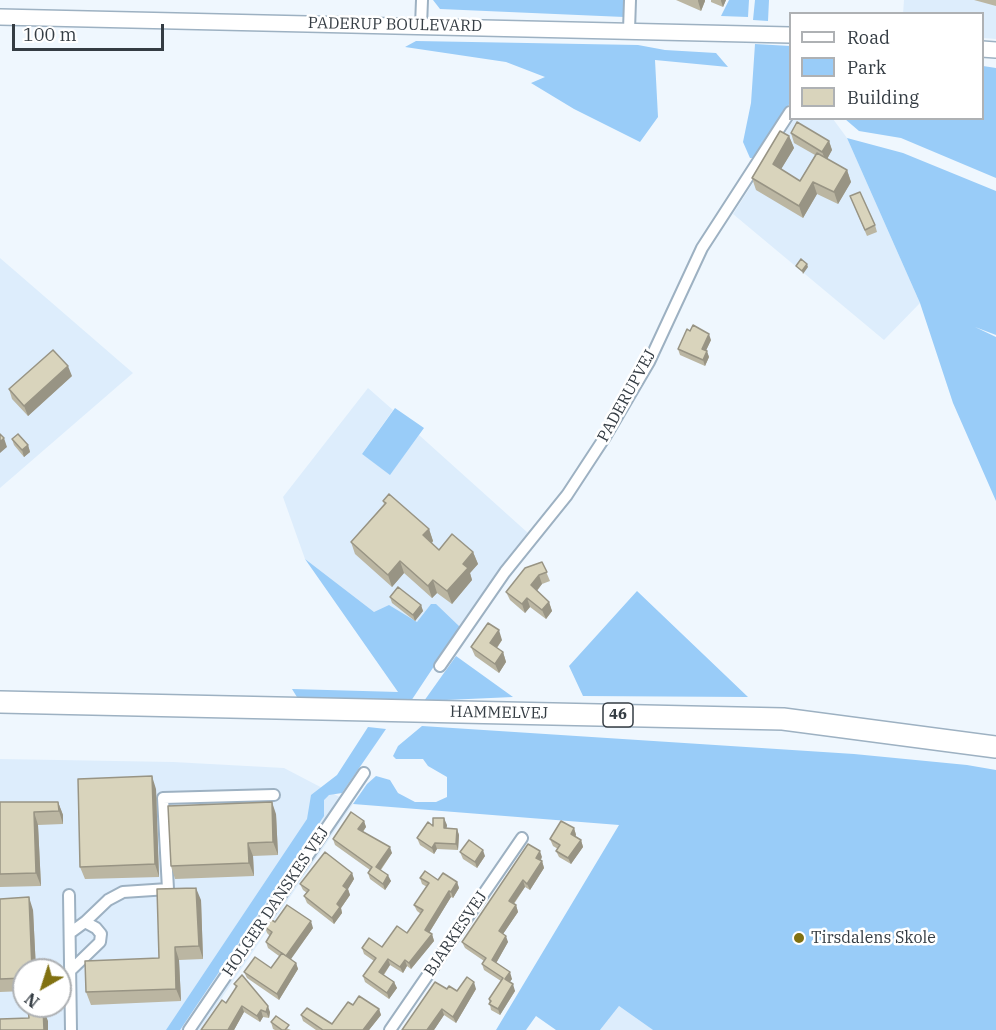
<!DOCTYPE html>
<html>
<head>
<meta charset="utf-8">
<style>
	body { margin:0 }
	#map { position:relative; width:996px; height:1030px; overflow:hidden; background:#eff7fe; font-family:"IBM Plex Serif",serif }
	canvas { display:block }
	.legend { position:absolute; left:789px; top:12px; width:195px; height:108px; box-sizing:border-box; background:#fff; border:2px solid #aeb1b4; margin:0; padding:8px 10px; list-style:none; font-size:18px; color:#343c43 }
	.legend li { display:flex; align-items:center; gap:12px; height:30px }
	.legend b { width:30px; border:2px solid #aeb1b4 }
	.north { position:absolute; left:12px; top:958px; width:60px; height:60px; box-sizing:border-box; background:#fff; border:2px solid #aeb1b4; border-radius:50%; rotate:219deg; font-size:16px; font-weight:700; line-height:24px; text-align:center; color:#343c43 }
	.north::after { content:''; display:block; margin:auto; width:21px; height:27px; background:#817111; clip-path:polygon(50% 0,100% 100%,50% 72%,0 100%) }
	.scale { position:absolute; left:12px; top:24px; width:152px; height:27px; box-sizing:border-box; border:3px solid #343c43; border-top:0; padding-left:8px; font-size:18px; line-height:21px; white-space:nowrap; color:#343c43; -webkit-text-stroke:4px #fff; paint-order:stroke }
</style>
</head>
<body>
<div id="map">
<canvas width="996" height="1030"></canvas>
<ul class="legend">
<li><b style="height:8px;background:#fff"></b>Road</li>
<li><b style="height:16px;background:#99ccf8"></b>Park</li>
<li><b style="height:16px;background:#d9d4bc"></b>Building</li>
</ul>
<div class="north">N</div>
<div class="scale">100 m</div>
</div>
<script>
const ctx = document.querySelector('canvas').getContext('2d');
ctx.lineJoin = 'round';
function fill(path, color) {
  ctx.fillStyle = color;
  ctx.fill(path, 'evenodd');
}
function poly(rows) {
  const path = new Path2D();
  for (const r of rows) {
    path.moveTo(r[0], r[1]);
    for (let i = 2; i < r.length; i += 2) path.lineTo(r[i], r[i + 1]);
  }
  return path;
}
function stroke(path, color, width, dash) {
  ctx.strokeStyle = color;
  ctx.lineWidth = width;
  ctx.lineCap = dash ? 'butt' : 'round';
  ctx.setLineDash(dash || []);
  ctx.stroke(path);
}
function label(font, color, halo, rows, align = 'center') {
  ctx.font = font + ' "IBM Plex Serif",serif';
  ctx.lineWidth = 5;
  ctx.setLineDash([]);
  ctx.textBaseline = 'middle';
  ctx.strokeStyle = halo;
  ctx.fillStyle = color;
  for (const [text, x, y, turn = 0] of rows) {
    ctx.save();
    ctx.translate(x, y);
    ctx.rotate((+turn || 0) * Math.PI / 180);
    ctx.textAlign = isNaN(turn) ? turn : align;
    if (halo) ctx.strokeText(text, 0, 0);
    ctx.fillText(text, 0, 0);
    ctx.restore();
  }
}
const built = poly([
	[904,0,996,0,996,39,983,38,982,14,903,14],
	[794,119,833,119,847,138,920,303,884,340,733,214],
	[0,258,133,373,0,488],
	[368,388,393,410,362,454,390,474,419,435,528,533,444,649,371,621,305,559,283,497],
	[0,759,173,762,284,768,353,804,200,1030,0,1030],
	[24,970,60,970,60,1006,24,1006],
	[619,1006,653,1030,600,1030]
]);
const green = poly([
	[433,0,624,0,624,17,440,9],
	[729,0,749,0,748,17,721,16],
	[755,0,769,0,768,21,753,20],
	[416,41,638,45,665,50,716,53,728,67,655,60,658,117,640,142,574,109,531,83,545,77,506,62,405,47],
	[755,44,790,46,790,103,753,158,750,158,743,142,751,103],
	[983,66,996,68,996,178,901,138,859,131,845,119,982,118],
	[847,138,903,153,996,191,996,335,975,327,996,337,996,501,953,403,920,303],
	[395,408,424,428,390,475,362,454],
	[305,559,374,612,389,605,417,622,431,604,436,604,460,627,411,701,300,702,292,689,398,692],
	[637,591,748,697,583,696,569,666],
	[456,656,513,697,424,701],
	[422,726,854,754,967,765,996,770,996,1030,653,1030,619,1006,600,1030,556,1030,536,1016,526,1030,496,1030,619,825,353,804,367,784,376,776,390,780,398,793,415,802,436,802,447,797,447,777,428,766,423,759,396,759,393,756,398,746],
	[368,727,386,729,342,793,329,795,324,800,324,816,180,1030,166,1030,307,819,311,795,337,775]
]);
const street = poly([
	[421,26,422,0],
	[629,30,630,0],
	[440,666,505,572,567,495,605,437,649,362,702,248,790,112],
	[69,895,71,1030],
	[70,933,85,922,108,900,123,892,168,889,163,798,274,795],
	[70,971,100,942,101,934,96,928,85,922],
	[189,1030,364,773],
	[390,1030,522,838]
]);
const secondary = poly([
	[0,17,790,35],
	[982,49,996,50]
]);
const highway = poly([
	[0,702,783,719,996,747]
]);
const wall = poly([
	[676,0,705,0,705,1,701,11],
	[711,0,726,0,723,7,711,2],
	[974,0,996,0,996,6],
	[791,133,829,141,832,150,827,159,847,170,851,182,838,204,817,194,803,218,756,190,752,178,789,136,794,148,781,169,800,181,815,155,794,143],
	[850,196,875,225,877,232,867,236],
	[711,340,706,350,709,357,705,366,680,355,678,349],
	[72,376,28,416,12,399,9,389],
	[12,439,28,445,30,452,24,457,14,445],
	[383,501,429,529,433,541,432,543,439,550,473,552,478,564,470,573,472,580,452,604,437,593,432,598,404,573,392,587,355,554,351,542,384,504],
	[542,562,550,581,542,584,537,591,549,602,552,611,546,619,530,607,525,613,510,600,506,592],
	[390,597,421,605,423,611,415,621,392,603],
	[502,640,497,648,503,652,506,662,499,673,475,656,471,647],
	[156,789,159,877,85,879,80,867],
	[0,802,58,802,63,815,63,824,38,825,41,886,0,887],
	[276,814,278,855,253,856,254,876,175,879,171,866],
	[364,821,366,827,363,832,392,853,381,870,391,881,385,890,370,879,368,873,370,870,335,845,333,839],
	[447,825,446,828,457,829,459,835,458,850,437,849,434,854,420,845,417,838,433,826],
	[574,828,576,835,575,837,581,840,583,847,571,864,559,857,556,851,558,849,553,846,550,839],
	[460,852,485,856,477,868,463,859],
	[542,857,541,860,542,861,544,868,530,890,525,887,514,904,516,905,518,912,503,934,508,942,496,963,512,979,509,982,515,991,500,1015,491,1010,489,999,501,981,484,970,482,964,484,961,465,948,462,942],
	[352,873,354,879,348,889,350,895,341,908,342,913,334,924,307,903,304,896,307,893,303,890,300,884],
	[420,878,457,882,459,888,453,898,451,897,429,933,432,934,434,941,411,969,407,966,403,973,390,965,384,975,394,982,397,988,389,999,365,982,363,976,374,961,364,954,362,948,382,947,407,933,421,914,417,911,414,905,427,887,422,884],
	[0,899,33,910,36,970,24,970,24,991,0,992],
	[201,900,203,959,179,960,181,1001,91,1005,86,992,159,958],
	[275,922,313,928,290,959,296,963,298,969,279,1000,247,978,244,972,271,968,279,956,268,948,266,942,270,936,267,933,265,927],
	[234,984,270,1012,269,1018,263,1017,260,1022,244,1012,234,1030,201,1030,226,1003,236,988],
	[447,989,457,991,476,989,456,1023,444,1015,434,1030],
	[353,1005,379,1009,381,1015,369,1030,316,1030,303,1021,301,1015,332,1024],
	[271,1022,291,1030,275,1030,273,1029]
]);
const shadedWall = poly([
	[698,0,705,0,705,1,701,11,698,1],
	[721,0,726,0,723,7,721,1],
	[789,136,794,148,777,176,773,164],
	[829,141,832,150,826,161,822,152],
	[847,170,851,182,838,204,834,192],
	[813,182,817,194,803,218,799,206],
	[807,264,808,267,803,274,802,271],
	[709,334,711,340,704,355,702,349],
	[707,351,709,357,705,366,703,360],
	[68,366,72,376,28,416,24,406],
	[4,438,7,447,0,453,0,442],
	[28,445,30,452,24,457,22,450],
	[429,529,433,541,428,547,423,535],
	[473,552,478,564,470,573,472,580,452,604,447,591,463,564],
	[400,561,404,573,392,587,388,575],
	[539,575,542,584,534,594,531,585],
	[433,580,437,593,432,598,428,586],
	[527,598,530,607,525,613,522,604],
	[549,602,552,611,546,619,542,610],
	[421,605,423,611,415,621,413,615],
	[499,630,502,640,493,653,490,643],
	[503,652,506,662,499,673,495,664],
	[152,776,156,789,159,877,155,864],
	[58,802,63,815,63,824,59,811],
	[272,802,276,814,278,855,273,842],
	[34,812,38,825,41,886,36,873],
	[444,818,447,825,446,834,444,828],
	[364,821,366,827,360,835,358,829],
	[574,828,576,835,573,841,571,834],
	[457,829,459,835,458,850,456,844],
	[581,840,583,847,571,864,568,858],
	[248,843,253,856,254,876,249,863],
	[435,843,437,849,434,854,432,848],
	[390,847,392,853,378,873,376,867],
	[483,850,485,856,477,868,475,862],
	[540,851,542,857,538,864,536,858],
	[542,861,544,868,530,890,527,884],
	[352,873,354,879,348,889,350,895,341,908,342,913,334,924,332,918,343,886],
	[388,875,391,881,385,890,383,884],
	[523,880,525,887,511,907,509,901],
	[457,882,459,888,453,898,451,892],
	[196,888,201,900,203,959,199,946],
	[449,891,451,897,427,936,425,930],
	[29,897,33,910,36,970,32,970],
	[516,905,518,912,501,937,499,931],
	[311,921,313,928,289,962,286,956],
	[432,934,434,941,411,969,409,963],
	[506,936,508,942,494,967,492,960],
	[175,947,179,960,181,1001,176,989],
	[388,959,390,965,381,978,379,972],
	[405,960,407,966,403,973,400,967],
	[296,963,298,969,279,1000,277,994],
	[510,972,512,979,507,986,505,979],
	[394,982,397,988,389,999,387,993],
	[474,982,476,989,456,1023,453,1017],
	[513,984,515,991,500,1015,498,1009],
	[242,1006,244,1012,234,1030,228,1030],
	[268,1006,270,1012,269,1018,266,1012],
	[43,1008,48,1021,48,1030,44,1030],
	[379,1009,381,1015,369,1030,363,1030],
	[442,1009,444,1015,434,1030,427,1030],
	[261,1010,263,1017,260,1022,257,1016]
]);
const building = poly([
	[797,122,829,141,822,152,791,133,797,122],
	[780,131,789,136,773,164,800,181,817,153,847,170,834,192,813,182,799,206,752,178,780,131],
	[860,192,875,225,865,230,850,196,860,192],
	[801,259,807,264,802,271,796,266,801,259],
	[693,325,709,334,702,349,707,351,703,360,678,349,687,329,690,331,693,325],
	[53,350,68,366,24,406,9,389,53,350],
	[0,434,4,438,0,442,0,434],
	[18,434,28,445,22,450,12,439,18,434],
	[389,494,429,529,423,535,439,550,452,534,473,552,463,564,468,568,447,591,433,580,428,586,400,561,388,575,351,542,386,503,383,501,389,494],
	[542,562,547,572,539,575,531,585,549,602,542,610,527,598,522,604,506,592,525,568,542,562],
	[398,587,421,605,413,615,390,597,398,587],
	[488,623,499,630,490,643,503,652,495,664,471,647,488,623],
	[152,776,155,864,80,867,78,779,152,776],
	[0,802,58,802,59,811,34,812,36,873,0,874,0,802],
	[272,802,273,842,248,843,249,863,171,866,168,806,272,802],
	[351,812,364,821,358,829,390,847,376,867,388,875,383,884,368,873,372,867,333,839,351,812],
	[433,818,444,818,444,828,457,829,456,844,435,843,432,848,417,838,428,822,433,826,433,818],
	[561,821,574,828,571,834,581,840,568,858,556,851,560,845,550,839,561,821],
	[469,840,483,850,475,862,460,852,469,840],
	[528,844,540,851,536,858,542,861,527,884,523,880,509,901,516,905,499,931,506,936,492,960,510,972,505,979,513,984,498,1009,489,1004,491,1001,489,999,503,978,482,964,486,958,462,942,528,844],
	[325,852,352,873,343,886,347,889,337,904,340,907,332,918,304,896,309,890,300,884,325,852],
	[425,871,438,880,443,873,457,882,451,892,449,891,425,930,432,934,409,963,405,960,400,967,388,959,379,972,394,982,387,993,363,976,376,958,362,948,369,938,382,947,397,926,407,933,423,910,414,905,429,883,420,878,425,871],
	[196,888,199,946,175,947,176,989,86,992,85,961,159,958,157,889,196,888],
	[29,897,32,970,24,970,24,978,0,979,0,899,29,897],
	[287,905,311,921,286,956,266,942,272,932,265,927,270,919,275,922,287,905],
	[282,953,296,963,277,994,244,972,255,957,271,968,282,953],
	[242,975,268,1006,266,1012,261,1010,257,1016,242,1006,228,1030,201,1030,222,1000,226,1003,237,986,234,984,242,975],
	[467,977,474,982,453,1017,442,1009,427,1030,402,1030,435,982,447,989,449,986,457,991,467,977],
	[359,996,379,1009,363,1030,323,1030,301,1015,307,1008,332,1024,348,1002,353,1005,359,996],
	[43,1008,44,1030,0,1030,0,1019,29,1018,28,1009,43,1008],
	[276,1016,289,1025,285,1030,282,1030,271,1022,276,1016]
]);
const markers = [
	[799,938,6,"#817111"]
];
const shields = [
	[618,715,30]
];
const shieldNames = [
	["46",618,715]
];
const streetNames = [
	["PADERUP BOULEVARD",395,25,1],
	["PADERUPVEJ",627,396,-61],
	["HAMMELVEJ",499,713,1],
	["HOLGER DANSKES VEJ",276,902,-56],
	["BJARKESVEJ",456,934,-56]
];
const poiNames = [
	["Tirsdalens Skole",811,938]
];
fill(built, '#ddedfc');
fill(green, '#99ccf8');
stroke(street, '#9db1c2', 14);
stroke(secondary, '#9db1c2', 18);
stroke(highway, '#9db1c2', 24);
stroke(street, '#fff', 10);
stroke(secondary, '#fff', 15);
stroke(highway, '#fff', 21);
fill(wall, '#bbb6a2');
fill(shadedWall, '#989484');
fill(building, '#d9d4bc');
stroke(building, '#989484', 1.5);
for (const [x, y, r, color] of markers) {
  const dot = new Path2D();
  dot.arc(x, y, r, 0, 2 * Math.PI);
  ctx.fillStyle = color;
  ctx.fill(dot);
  stroke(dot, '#fff', 2);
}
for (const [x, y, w] of shields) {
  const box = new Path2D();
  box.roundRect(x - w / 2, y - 12, w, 24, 4.5);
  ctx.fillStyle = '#fff';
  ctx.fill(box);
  stroke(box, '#343c43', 1.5);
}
label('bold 15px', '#343c43', null, shieldNames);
label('16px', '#343c43', '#fff', streetNames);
label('16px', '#343c43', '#fff', poiNames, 'left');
</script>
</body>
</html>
